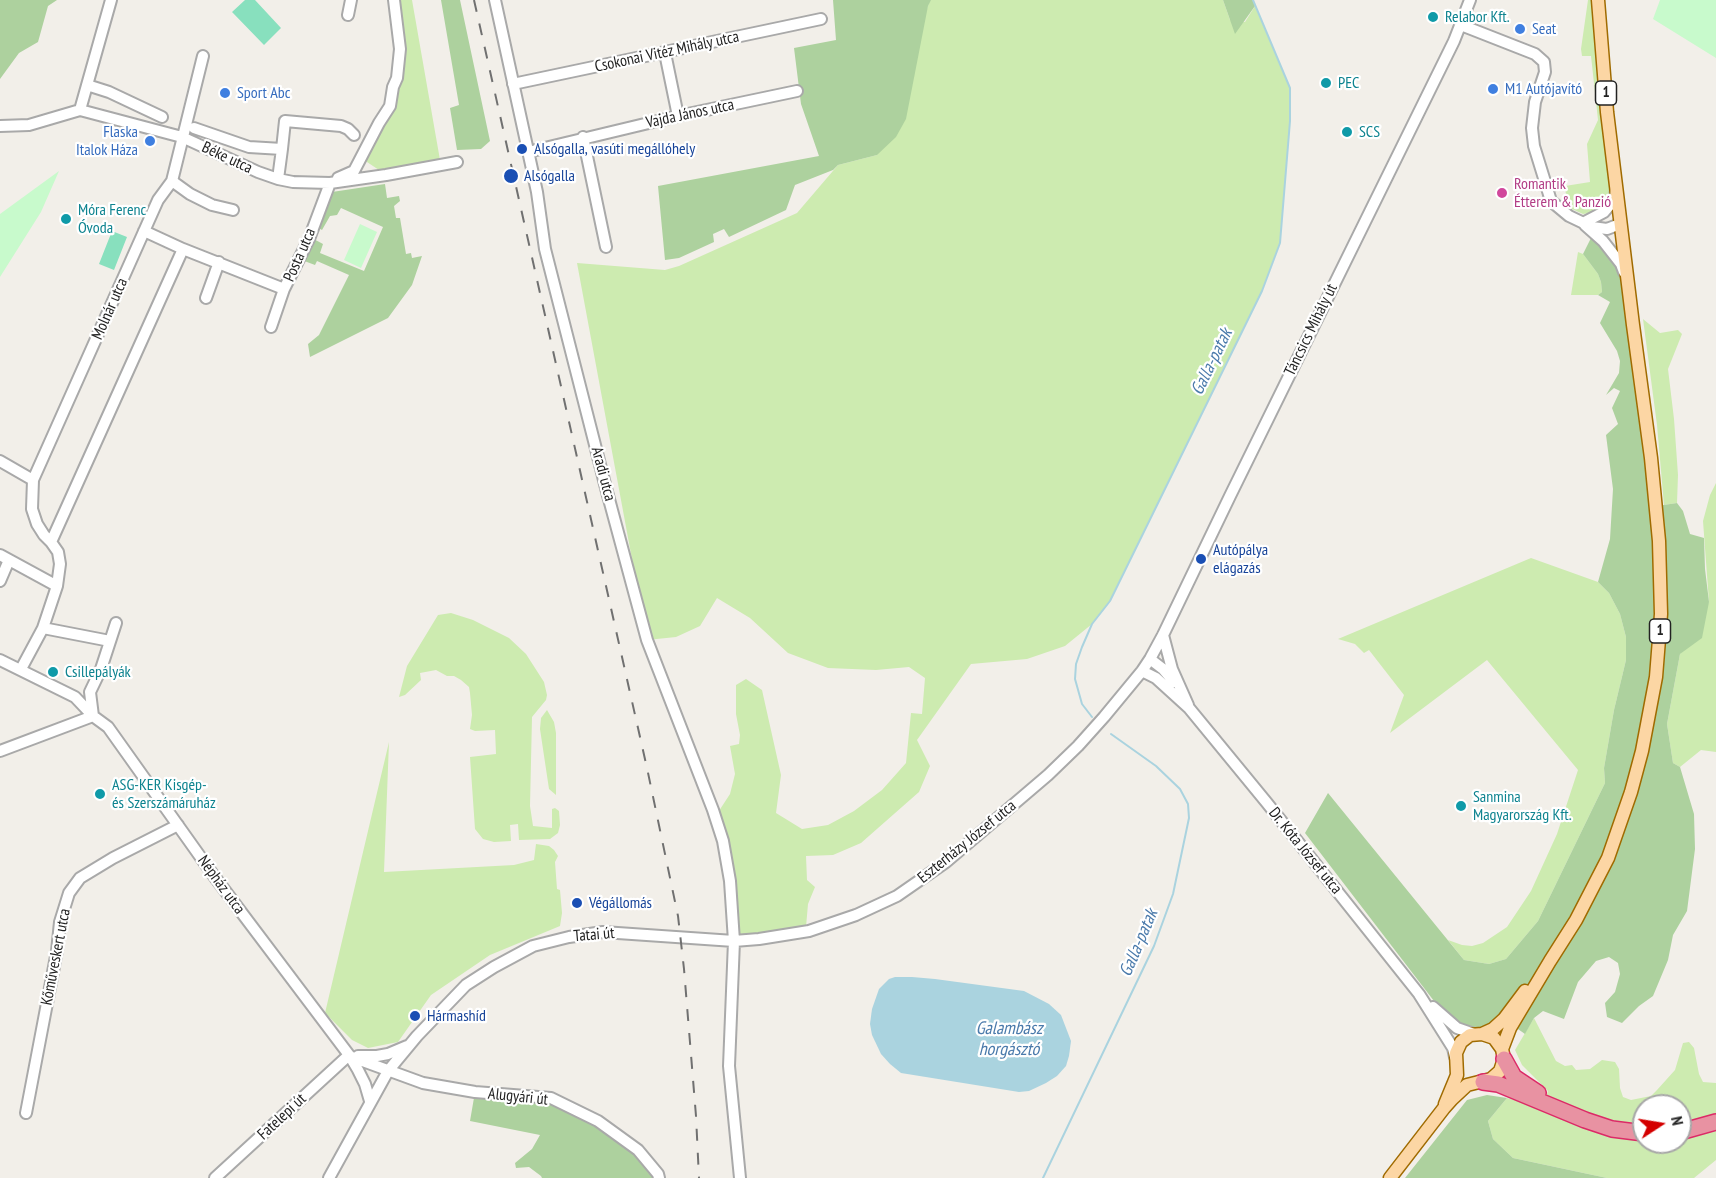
<!DOCTYPE html>
<html>
<head>
<meta charset="utf-8">
<style>
	body { margin:0 }
	#map { position:relative; width:1716px; height:1178px; overflow:hidden; background:#f2efe9; font-family:"PT Sans Narrow",sans-serif }
	canvas { display:block }
	.north { position:absolute; left:1632px; top:1094px; width:60px; height:60px; box-sizing:border-box; background:#fff; border:2px solid #a7a7a7; border-radius:50%; rotate:78deg; font-size:16px; font-weight:700; line-height:24px; text-align:center; color:#222 }
	.north::after { content:''; display:block; margin:auto; width:21px; height:27px; background:#d40000; clip-path:polygon(50% 0,100% 100%,50% 72%,0 100%) }
</style>
</head>
<body>
<div id="map">
<canvas width="1716" height="1178"></canvas>
<div class="north">N</div>
</div>
<script>
const ctx = document.querySelector('canvas').getContext('2d');
ctx.lineJoin = 'round';
function fill(path, color) {
  ctx.fillStyle = color;
  ctx.fill(path, 'evenodd');
}
function poly(rows) {
  const path = new Path2D();
  for (const r of rows) {
    path.moveTo(r[0], r[1]);
    for (let i = 2; i < r.length; i += 2) path.lineTo(r[i], r[i + 1]);
  }
  return path;
}
function stroke(path, color, width, dash) {
  ctx.strokeStyle = color;
  ctx.lineWidth = width;
  ctx.lineCap = dash ? 'butt' : 'round';
  ctx.setLineDash(dash || []);
  ctx.stroke(path);
}
function label(font, color, halo, rows, align = 'center') {
  ctx.font = font + ' "PT Sans Narrow",sans-serif';
  ctx.lineWidth = 4.5;
  ctx.setLineDash([]);
  ctx.textBaseline = 'middle';
  ctx.strokeStyle = halo;
  ctx.fillStyle = color;
  for (const [text, x, y, turn = 0] of rows) {
    ctx.save();
    ctx.translate(x, y);
    ctx.rotate((+turn || 0) * Math.PI / 180);
    ctx.textAlign = isNaN(turn) ? turn : align;
    if (halo) ctx.strokeText(text, 0, 0);
    ctx.fillText(text, 0, 0);
    ctx.restore();
  }
}
const grass = poly([
	[393,0,412,0,440,160,436,172,389,179,379,170,361,158,379,123,399,66],
	[930,0,1223,0,1230,20,1245,22,1255,6,1290,88,1290,121,1280,243,1262,291,1110,601,1092,624,1065,646,1027,659,971,664,917,740,930,766,919,792,861,843,833,855,806,856,807,880,815,887,808,904,806,927,734,941,715,817,730,794,735,774,730,746,739,744,740,735,736,714,736,685,746,679,762,690,781,775,776,813,802,829,828,825,854,811,882,790,906,763,911,713,922,714,925,678,909,667,876,670,828,668,788,653,750,618,717,598,700,626,676,637,647,640,577,263,665,270,679,266,797,213,838,165,877,155],
	[1588,0,1596,0,1612,197,1597,212,1583,214,1572,209,1566,196,1565,186,1590,182,1587,144,1598,120,1591,56,1582,56,1581,49],
	[1578,252,1583,254,1598,274,1601,282,1602,292,1598,295,1571,295],
	[1643,319,1660,333,1678,330,1682,334,1668,369,1674,419,1678,475,1677,503,1664,505,1657,425],
	[1716,483,1716,752,1701,750,1680,767,1673,763,1667,724,1680,654,1709,602,1703,521,1710,495],
	[1531,558,1598,582,1609,593,1620,614,1626,637,1626,660,1614,710,1604,768,1605,783,1538,921,1506,959,1489,964,1464,960,1448,940,1462,945,1472,946,1483,943,1507,927,1531,891,1557,834,1578,770,1487,660,1390,733,1404,695,1369,650,1364,653,1355,644,1338,639],
	[451,613,473,620,509,638,526,654,544,682,547,695,546,700,532,717,530,806,533,826,552,828,552,809,555,808,559,811,560,825,558,833,550,839,519,840,518,824,510,825,511,841,494,842,483,839,475,829,470,757,496,754,495,730,475,731,470,729,472,715,470,693,469,687,461,680,454,676,447,676,436,670,420,673,421,680,405,695,399,697,407,666,438,615],
	[547,710,554,722,556,733,556,795,549,789,540,729,541,718],
	[389,742,384,872,514,865,534,860,536,844,549,846,554,850,558,856,555,862,557,889,560,890,562,913,560,926,490,955,431,995,398,1042,368,1048,352,1040,325,1013],
	[1534,1018,1556,1061,1565,1066,1572,1065,1576,1070,1590,1069,1602,1060,1615,1062,1619,1069,1620,1088,1623,1097,1631,1100,1651,1096,1657,1090,1675,1070,1683,1043,1689,1042,1694,1048,1699,1074,1703,1082,1716,1083,1716,1160,1694,1178,1607,1178,1513,1158,1493,1139,1488,1121,1507,1098,1543,1108,1548,1091,1522,1065,1515,1050],
	[1644,1106,1680,1106,1680,1142,1644,1142]
]);
const forest = poly([
	[0,0,57,0,48,6,38,42,19,53,0,79],
	[441,0,460,0,490,141,481,149,457,150,450,108,459,105],
	[833,0,931,0,928,6,906,119,896,137,877,155,838,165,833,170,795,185,786,210,729,237,724,229,713,234,714,242,679,258,665,260,658,186,819,156,801,104,794,48,836,40],
	[1223,0,1253,0,1255,6,1235,34],
	[385,184,387,198,399,196,400,201,394,206,396,218,400,218,406,254,411,253,412,258,422,256,412,285,388,318,310,357,308,344,319,335,349,275,317,261,315,265,299,259,310,237,323,244,320,253,364,271,383,227,341,208,337,215,330,216,322,230,314,225,332,192],
	[1592,236,1620,266,1657,506,1677,503,1683,511,1690,534,1704,538,1705,569,1709,602,1702,638,1680,654,1667,724,1673,763,1680,767,1694,814,1695,849,1687,911,1673,935,1668,960,1653,996,1639,1006,1622,1023,1607,1017,1605,1003,1615,992,1620,974,1618,963,1609,957,1596,961,1578,982,1564,1019,1543,1011,1534,1018,1525,1034,1505,1020,1473,1032,1453,1022,1434,1001,1305,833,1328,793,1464,960,1489,964,1506,959,1538,921,1605,783,1604,768,1614,710,1626,660,1626,637,1620,614,1609,593,1598,582,1610,539,1613,489,1606,435,1618,424,1612,408,1620,391,1614,388,1606,395,1619,373,1620,361,1617,351,1600,323,1610,302,1598,295,1602,292,1601,282,1598,274,1583,254],
	[475,1092,551,1098,638,1150,659,1178,542,1178,541,1176,529,1167,516,1168,515,1163,532,1149,540,1135,470,1121],
	[1487,1095,1507,1098,1488,1121,1493,1139,1513,1158,1607,1178,1405,1178,1467,1100]
]);
const park = poly([
	[1660,0,1716,0,1716,58,1653,19],
	[59,171,41,212,0,277,0,214],
	[360,224,377,232,361,268,344,260]
]);
const pitch = poly([
	[245,0,255,0,281,28,264,45,232,12],
	[112,231,127,237,114,270,99,264]
]);
const water = poly([
	[895,977,912,977,935,979,1024,991,1049,1004,1061,1015,1071,1041,1069,1056,1066,1066,1057,1076,1046,1083,1029,1091,1019,1092,901,1073,890,1064,881,1054,872,1035,870,1024,872,1009,879,989,889,979]
]);
const stream = poly([
	[1092,717,1082,704,1075,679,1076,664,1082,647,1092,624,1110,601,1262,291,1280,243,1290,121,1290,88,1253,0],
	[1043,1178,1154,946,1173,894,1189,818,1188,804,1180,789,1156,766,1111,734]
]);
const minor = poly([
	[495,0,537,192,545,249,606,488,647,640,713,810,723,841,730,881,734,941,729,1066,740,1178],
	[348,15,351,0],
	[1461,25,1535,54,1544,62,1545,72,1535,102,1532,128,1534,146,1551,201,1569,216,1592,227,1607,229,1620,224],
	[665,53,678,116],
	[513,84,821,19],
	[87,85,109,92,162,117],
	[80,110,111,0],
	[0,126,29,125,80,110,182,137,258,172,278,179,293,182,330,183,386,175,457,162],
	[194,128,249,147,282,149,278,179],
	[583,137,606,247],
	[282,149,285,121,341,126,348,129,354,135],
	[528,152,678,116,797,91],
	[338,178,354,171,379,123,390,106,393,87,397,78,400,49,394,0],
	[172,181,190,194,212,205,233,210],
	[1583,223,1604,212,1615,199,1616,189],
	[1585,225,1603,241,1621,264,1624,272],
	[144,231,183,249,284,289],
	[206,298,219,262],
	[271,327,284,289,309,239,330,183],
	[0,461,33,480],
	[51,542,183,249],
	[0,555,57,586],
	[0,581,9,560],
	[43,628,110,641],
	[1163,635,1172,669,1188,705],
	[1150,659,1163,669,1174,682],
	[0,660,75,697,93,716,108,727,214,876,349,1055,358,1070,365,1084,370,1101],
	[21,669,43,628,57,586,60,564,58,552,51,542,44,535,37,524,32,509,33,480,158,200,172,181,203,56],
	[1142,671,1156,678,1189,708,1267,803,1419,994,1453,1048,1455,1057],
	[93,716,90,692,101,669,116,623],
	[0,751,93,716],
	[1433,1007,1457,1028,1474,1034],
	[349,1056,423,1083,475,1092,551,1098,598,1121,638,1150,658,1174,659,1178],
	[358,1056,377,1056,388,1054,407,1046],
	[26,1113,57,951,60,922,69,893,80,878,113,858,178,825],
	[215,1178,349,1055],
	[329,1178,388,1071,417,1036,466,985,494,967,533,946,569,937,603,932,734,941,759,939,809,931,856,915,897,896,946,862,1048,775,1078,746,1104,717,1142,671,1150,659,1163,635,1230,496,1454,41,1470,0]
]);
const major = poly([
	[1502,1049,1510,1028,1550,961,1576,920,1608,858,1631,792,1642,751,1656,677,1661,614,1659,541,1651,458,1633,325,1607,112,1598,0],
	[1445,1104,1457,1075,1456,1053,1461,1042,1470,1035,1482,1034,1493,1029,1504,1019,1525,991],
	[1390,1178,1444,1108,1452,1099,1467,1085,1491,1079,1500,1071,1504,1059,1502,1049,1494,1038,1482,1034]
]);
const highway = poly([
	[1504,1059,1514,1077,1538,1093],
	[1483,1082,1498,1084,1585,1120,1612,1129,1644,1133],
	[1680,1132,1716,1122]
]);
const rail = poly([
	[474,0,647,768,678,916,684,969,696,1116,699,1178]
]);
const markers = [
	[1433,17,6,"#0f9aa8"],
	[1520,29,6,"#3f7fe0"],
	[1326,83,6,"#0f9aa8"],
	[1493,89,6,"#3f7fe0"],
	[225,93,6,"#3f7fe0"],
	[1347,132,6,"#0f9aa8"],
	[150,141,6,"#3f7fe0"],
	[522,149,6,"#1a4fb4"],
	[511,176,8,"#1a4fb4"],
	[1502,193,6,"#d1479c"],
	[66,219,6,"#0f9aa8"],
	[1201,559,6,"#1a4fb4"],
	[53,672,6,"#0f9aa8"],
	[100,794,6,"#0f9aa8"],
	[1461,806,6,"#0f9aa8"],
	[577,903,6,"#1a4fb4"],
	[415,1016,6,"#1a4fb4"]
];
const shields = [
	[1606,93,21],
	[1660,631,21]
];
const shieldNames = [
	["1",1606,93],
	["1",1660,631]
];
const cultureNames = [
	["Relabor Kft.",1445,17],
	["PEC",1338,83],
	["SCS",1359,132],
	["Móra Ferenc",78,210],
	["Óvoda",78,228],
	["Csillepályák",65,672],
	["ASG-KER Kisgép-",112,785],
	["és Szerszámáruház",112,803],
	["Sanmina",1473,797],
	["Magyarország Kft.",1473,815]
];
const shopNames = [
	["Seat",1532,29],
	["M1 Autójavító",1505,89],
	["Sport Abc",237,93],
	["Flaska",138,132,"right"],
	["Italok Háza",138,150,"right"]
];
const streetNames = [
	["Csokonai Vitéz Mihály utca",667,52,-12],
	["Vajda János utca",690,114,-12],
	["Béke utca",227,158,25],
	["Posta utca",300,255,-66],
	["Molnár utca",110,309,-66],
	["Táncsics Mihály út",1311,330,-64],
	["Aradi utca",603,474,75],
	["Eszterházy József utca",967,842,-39],
	["Dr. Kóta József utca",1305,851,51],
	["Népház utca",221,885,54],
	["Tatai út",594,935,-5],
	["Kőműveskert utca",56,957,-79],
	["Alugyári út",518,1097,6],
	["Fatelepi út",282,1117,-43]
];
const transitNames = [
	["Alsógalla, vasúti megállóhely",534,149],
	["Alsógalla",524,176],
	["Autópálya",1213,550],
	["elágazás",1213,568],
	["Végállomás",589,903],
	["Hármashíd",427,1016]
];
const hotelNames = [
	["Romantik",1514,184],
	["Étterem & Panzió",1514,202]
];
const waterNames = [
	["Galla-patak",1212,362,-64],
	["Galla-patak",1139,943,-67],
	["Galambász",1009,1029],
	["horgásztó",1009,1050]
];
fill(grass, '#cdebb0');
fill(forest, '#add19e');
fill(park, '#c8facc');
fill(pitch, '#88e0be');
fill(water, '#aad3df');
stroke(stream, '#aad3df', 2);
stroke(minor, '#a9a9a9', 14);
stroke(major, '#a06b00', 15);
stroke(highway, '#dc2a67', 18);
stroke(minor, '#fff', 10);
stroke(major, '#fcd6a4', 12);
stroke(highway, '#e892a2', 15);
stroke(rail, '#707070', 2, [12, 12]);
for (const [x, y, r, color] of markers) {
  const dot = new Path2D();
  dot.arc(x, y, r, 0, 2 * Math.PI);
  ctx.fillStyle = color;
  ctx.fill(dot);
  stroke(dot, '#fff', 2);
}
for (const [x, y, w] of shields) {
  const box = new Path2D();
  box.roundRect(x - w / 2, y - 12, w, 24, 4.5);
  ctx.fillStyle = '#fff';
  ctx.fill(box);
  stroke(box, '#222', 1.5);
}
label('bold 15px', '#222', null, shieldNames);
label('16px', '#0d838f', '#fff', cultureNames, 'left');
label('16px', '#366cbe', '#fff', shopNames, 'left');
label('16px', '#222', '#fff', streetNames);
label('16px', '#164399', '#fff', transitNames, 'left');
label('16px', '#b23c85', '#fff', hotelNames, 'left');
label('italic 18px', '#4a7aab', '#fff', waterNames);
</script>
</body>
</html>
